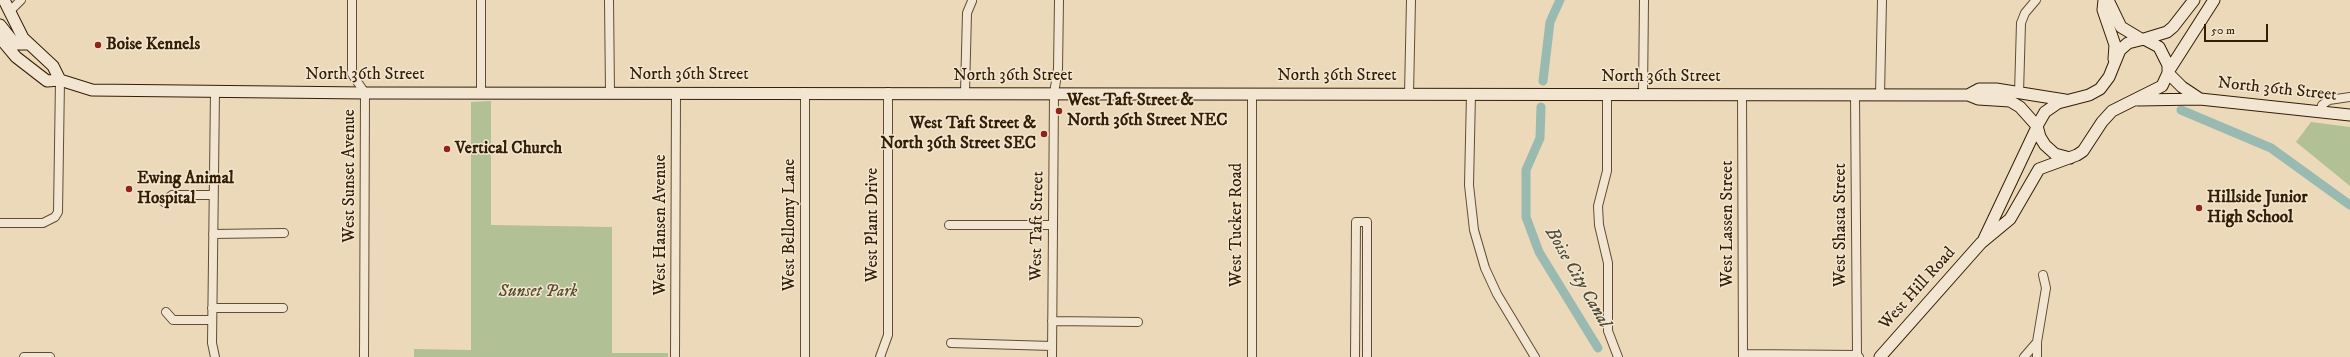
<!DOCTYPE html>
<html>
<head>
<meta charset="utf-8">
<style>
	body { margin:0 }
	#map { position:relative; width:2350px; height:357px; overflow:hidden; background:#ebd9ba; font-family:"IM FELL DW Pica",serif }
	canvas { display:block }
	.scale { position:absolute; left:2204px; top:24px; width:64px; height:18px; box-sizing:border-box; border:2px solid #341e04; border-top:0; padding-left:5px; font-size:12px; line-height:14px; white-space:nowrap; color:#341e04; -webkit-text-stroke:3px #f2e6d2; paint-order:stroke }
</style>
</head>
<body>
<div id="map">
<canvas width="2350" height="357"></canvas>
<div class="scale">50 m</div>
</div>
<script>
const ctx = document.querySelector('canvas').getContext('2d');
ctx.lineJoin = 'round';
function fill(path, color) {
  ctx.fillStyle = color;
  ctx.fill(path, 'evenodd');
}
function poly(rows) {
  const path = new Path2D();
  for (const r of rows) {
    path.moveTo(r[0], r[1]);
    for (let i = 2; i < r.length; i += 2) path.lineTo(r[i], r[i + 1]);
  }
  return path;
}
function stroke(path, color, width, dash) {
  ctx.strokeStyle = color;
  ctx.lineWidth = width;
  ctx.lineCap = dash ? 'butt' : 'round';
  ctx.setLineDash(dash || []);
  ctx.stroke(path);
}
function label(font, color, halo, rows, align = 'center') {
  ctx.font = font + ' "IM FELL DW Pica",serif';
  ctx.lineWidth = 3;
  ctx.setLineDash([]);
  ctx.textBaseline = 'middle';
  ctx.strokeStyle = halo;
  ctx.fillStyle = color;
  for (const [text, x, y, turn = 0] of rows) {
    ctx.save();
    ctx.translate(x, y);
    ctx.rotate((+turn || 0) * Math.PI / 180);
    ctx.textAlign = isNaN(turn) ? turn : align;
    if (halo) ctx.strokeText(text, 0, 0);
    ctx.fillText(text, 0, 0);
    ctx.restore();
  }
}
const green = poly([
	[491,101,491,225,612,227,612,353,668,353,668,357,414,357,414,349,471,350,471,102],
	[2311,122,2350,127,2350,186,2296,142]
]);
const canal = poly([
	[1543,81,1550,22,1560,0],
	[1541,107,1540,138,1526,170,1526,217,1539,252,1598,348],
	[2181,110,2271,148,2350,205]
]);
const street = poly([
	[352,0,352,74,365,93,364,357],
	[609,0,610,92],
	[9,12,21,0],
	[215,91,212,343,215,357],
	[481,92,481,0],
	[805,92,805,357],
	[965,92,967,13,972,1],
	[2019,93,2021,23,2025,13,2036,0],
	[1409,94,1411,0],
	[1471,94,1469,185,1474,230,1485,268,1497,294,1535,357],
	[1607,94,1607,171,1598,206,1599,225,1608,263,1608,331,1618,357],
	[1643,94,1644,0],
	[1742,94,1743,357],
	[1855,95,1857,355],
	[1880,95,1882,0],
	[2320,112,2322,105,2329,100,2350,97],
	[164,202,172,195,213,195],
	[0,223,43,223,55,217,58,212,60,80],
	[949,225,1053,225],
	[213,234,284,233],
	[212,308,283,308],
	[166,312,173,320,212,320],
	[1052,321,1138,322],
	[951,343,1052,346],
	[1743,354,1857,355,1859,357],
	[24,357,50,357],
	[675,357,676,93],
	[880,357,888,335,888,92],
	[1052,357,1054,93,1058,69,1059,0],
	[1252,357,1252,93],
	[1355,357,1356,222,1367,222,1367,357],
	[2024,357,2037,342],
	[2037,357,2037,342,2046,288,2043,275]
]);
const secondary = poly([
	[4,0,23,38,53,66,60,80],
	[2104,0,2103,10,2115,45,2114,59],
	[2108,0,2121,27,2141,39],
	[0,25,15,44,29,44],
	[0,38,16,57,47,81,60,80,92,90,365,93,1968,95,1978,99,2010,101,2020,107,2037,126],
	[2144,39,2167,32,2173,27,2194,0],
	[2168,72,2214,0],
	[2168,73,2182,87,2200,99],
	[1968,95,1979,89,1996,89,2065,100],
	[2138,100,2200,99,2350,115],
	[1984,239,2037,127],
	[1880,357,1981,243,2010,219,2039,169,2077,155,2083,151,2102,122,2112,111,2162,86,2168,73,2168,65,2159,47,2144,39,2128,43,2120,50,2109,77,2100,89,2089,95,2058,103,2045,112,2037,126,2040,137,2045,145,2055,154,2070,158]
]);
const markers = [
	[98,45,4,"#8f2418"],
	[1059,111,4,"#8f2418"],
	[1044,134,4,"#8f2418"],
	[447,149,4,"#8f2418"],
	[129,189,4,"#8f2418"],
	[2199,208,4,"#8f2418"]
];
const poiNames = [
	["Boise Kennels",106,45],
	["West Taft Street &",1067,101],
	["North 36th Street NEC",1067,121],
	["West Taft Street &",1036,124,"right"],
	["North 36th Street SEC",1036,144,"right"],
	["Vertical Church",455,149],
	["Ewing Animal",137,179],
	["Hospital",137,199],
	["Hillside Junior",2207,198],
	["High School",2207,218]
];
const streetNames = [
	["North 36th Street",365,75],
	["North 36th Street",689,75],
	["North 36th Street",1013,76],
	["North 36th Street",1337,76],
	["North 36th Street",1661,77],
	["North 36th Street",2277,90,6],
	["West Sunset Avenue",350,176,-90],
	["West Lassen Street",1728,224,-90],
	["West Hansen Avenue",661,225,-90],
	["West Bellomy Lane",790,225,-90],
	["West Plant Drive",873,225,-90],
	["West Tucker Road",1237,225,-90],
	["West Shasta Street",1841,225,-90],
	["West Taft Street",1038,226,-89],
	["West Hill Road",1918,289,-48]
];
const parkNames = [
	["Sunset Park",538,292]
];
const waterNames = [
	["Boise City Canal",1577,278,60]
];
fill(green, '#b1c095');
stroke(canal, '#98bab1', 9);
stroke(street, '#624d32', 10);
stroke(secondary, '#341e04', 13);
stroke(street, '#f2e6d2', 8);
stroke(secondary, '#f2e6d2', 11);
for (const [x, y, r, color] of markers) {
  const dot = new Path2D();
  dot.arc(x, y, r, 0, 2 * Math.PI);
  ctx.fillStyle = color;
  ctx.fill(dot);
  stroke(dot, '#f2e6d2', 1.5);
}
label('bold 17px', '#341e04', '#f2e6d2', poiNames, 'left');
label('17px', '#341e04', '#f2e6d2', streetNames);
label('italic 17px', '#5a4f30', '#f2e6d2', parkNames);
label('italic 18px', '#524d38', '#f2e6d2', waterNames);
</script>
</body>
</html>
